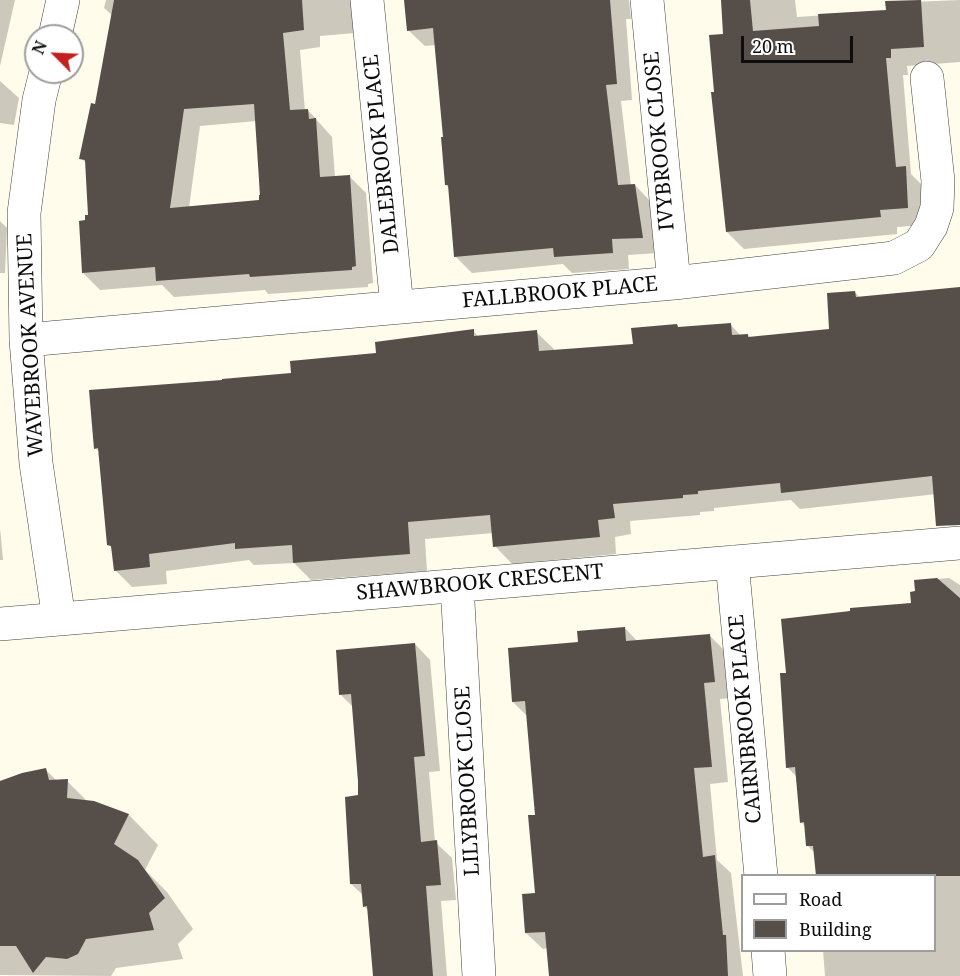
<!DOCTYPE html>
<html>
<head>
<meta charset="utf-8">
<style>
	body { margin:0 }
	#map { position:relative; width:960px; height:976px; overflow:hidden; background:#fffcec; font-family:"Noto Serif",serif }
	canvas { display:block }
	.legend { position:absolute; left:741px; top:874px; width:195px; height:78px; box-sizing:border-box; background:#fff; border:2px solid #9e9e9e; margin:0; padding:8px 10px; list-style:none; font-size:18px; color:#0d0d0d }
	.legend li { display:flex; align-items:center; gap:12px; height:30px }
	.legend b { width:30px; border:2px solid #9e9e9e }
	.north { position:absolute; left:24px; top:24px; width:60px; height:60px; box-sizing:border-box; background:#fff; border:2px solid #9e9e9e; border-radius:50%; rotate:294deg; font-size:16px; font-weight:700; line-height:24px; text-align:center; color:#0d0d0d }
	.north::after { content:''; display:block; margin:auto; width:21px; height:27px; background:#c2211f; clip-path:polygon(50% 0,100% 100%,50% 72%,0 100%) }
	.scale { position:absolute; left:741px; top:36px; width:112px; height:27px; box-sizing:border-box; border:3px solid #0d0d0d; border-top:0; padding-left:8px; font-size:18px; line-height:21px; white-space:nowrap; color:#0d0d0d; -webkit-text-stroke:4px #fff; paint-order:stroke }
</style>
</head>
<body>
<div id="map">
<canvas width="960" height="976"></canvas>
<ul class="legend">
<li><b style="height:8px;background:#fff"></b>Road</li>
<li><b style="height:16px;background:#564f49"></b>Building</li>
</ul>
<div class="north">N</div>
<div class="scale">20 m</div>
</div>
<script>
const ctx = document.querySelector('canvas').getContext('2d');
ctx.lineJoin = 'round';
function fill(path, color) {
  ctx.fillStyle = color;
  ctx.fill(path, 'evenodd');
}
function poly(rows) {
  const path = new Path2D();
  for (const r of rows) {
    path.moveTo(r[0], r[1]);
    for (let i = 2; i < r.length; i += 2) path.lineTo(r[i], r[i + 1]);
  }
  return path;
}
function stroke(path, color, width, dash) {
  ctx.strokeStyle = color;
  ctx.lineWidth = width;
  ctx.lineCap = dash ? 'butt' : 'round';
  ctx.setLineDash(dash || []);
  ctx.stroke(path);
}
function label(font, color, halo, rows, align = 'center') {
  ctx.font = font + ' "Noto Serif",serif';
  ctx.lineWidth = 6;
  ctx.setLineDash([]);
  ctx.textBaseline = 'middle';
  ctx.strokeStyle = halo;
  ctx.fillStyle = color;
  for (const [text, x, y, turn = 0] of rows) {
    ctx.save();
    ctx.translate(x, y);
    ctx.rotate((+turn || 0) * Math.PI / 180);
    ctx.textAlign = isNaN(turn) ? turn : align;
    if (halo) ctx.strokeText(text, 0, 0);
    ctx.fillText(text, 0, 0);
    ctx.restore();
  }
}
const shadow = poly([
	[0,0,15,0,0,66],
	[106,0,352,0,355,33,320,36,320,47,300,50,305,111,308,110,332,137,335,177,349,176,366,193,373,283,368,284,368,287,268,294,265,290,174,297,162,285,100,290,83,273,87,222,90,216,87,164,81,158,96,105,113,16,104,8],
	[257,121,260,202,189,208,200,126],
	[405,0,629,0,631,19,626,19,632,100,621,101,631,186,635,185,651,202,658,253,628,255,629,269,572,273,563,264,472,273,455,256,450,189,446,185,444,138,436,45,425,46,408,30],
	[722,0,795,0,797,17,887,11,887,3,960,0,960,62,907,66,908,75,903,75,911,174,922,185,925,225,897,227,897,234,744,249,727,232,715,94,725,35],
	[0,81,19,98,14,125,0,123],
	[0,221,7,228,5,273,0,273],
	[960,289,960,509,937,494,800,509,791,500,714,508,714,511,700,512,700,515,630,521,631,534,615,537,616,554,512,564,495,546,493,533,425,539,427,571,311,580,294,563,254,565,249,560,166,571,167,584,132,587,115,570,113,549,108,544,100,452,95,448,224,382,293,374,473,331,479,337,536,332,554,349,554,351,634,345,677,326,679,328,730,324,741,336,748,335,751,338,831,330,855,292,860,298],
	[0,528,3,560,0,560],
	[949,578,960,585,960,976,825,976,823,950,934,950,934,876,815,853,808,846,806,827,801,822,798,778,787,767,788,674,913,605,916,593,915,581],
	[625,628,638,642,710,636,726,652,730,698,720,699,728,782,710,784,717,860,731,873,743,976,550,976,548,948,543,949,526,933,537,894,537,816,527,716,513,702,579,644],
	[415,644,430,660,440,771,429,772,435,842,452,858,456,900,441,901,447,976,375,976,369,911,364,906,364,896,351,884,359,796,353,707,341,695],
	[46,770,57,781,67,781,88,802,129,815,158,845,145,870,167,892,193,929,178,944,183,959,116,968,111,976,0,975,0,783]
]);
const building = poly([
	[114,0,302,0,304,30,283,33,290,110,308,109,309,119,316,118,320,177,350,175,356,266,352,267,352,270,250,277,249,274,156,281,155,267,82,273,79,221,85,220,85,215,88,215,85,160,79,159,91,103,95,104],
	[254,104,260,195,259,195,259,200,170,208,184,109],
	[404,0,610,0,617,84,606,85,618,185,635,184,643,238,612,239,613,253,554,257,553,248,454,257,448,185,445,185,441,137,443,137,433,28,407,31],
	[721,0,750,0,753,31,819,26,818,14,886,10,885,1,921,0,924,47,891,49,891,58,886,58,896,167,906,166,908,208,880,210,881,217,726,232,711,92,714,92,709,35,723,34],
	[960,287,960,525,936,526,932,476,781,493,780,483,698,491,698,494,683,495,683,498,613,504,615,518,598,520,600,537,493,547,490,515,408,522,410,554,293,563,292,545,235,549,235,543,149,554,150,567,114,571,111,546,107,545,98,448,94,449,89,390,222,380,222,379,291,373,290,361,376,353,375,342,474,329,474,336,537,330,539,351,633,344,631,328,677,324,678,327,731,323,732,335,748,334,748,337,829,329,827,293,855,291,856,297],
	[937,578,960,598,960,876,816,876,813,846,806,846,804,822,800,823,795,767,786,768,780,673,786,673,781,619,850,611,850,608,911,603,910,592,915,591,914,580],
	[625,627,626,641,710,634,715,682,704,683,712,767,694,768,703,857,715,855,723,935,726,935,728,976,549,976,545,932,525,933,522,894,535,893,528,815,535,815,525,701,512,702,508,648,578,642,577,631],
	[415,643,425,756,414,757,421,842,437,840,441,885,426,886,433,976,373,976,367,906,363,907,361,884,350,884,345,797,358,795,358,781,351,694,339,695,336,650],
	[46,768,49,780,68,779,67,798,94,801,129,814,114,844,138,860,165,898,149,913,154,930,86,939,78,954,67,959,46,957,33,973,16,946,0,946,0,781,22,773]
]);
const minor = poly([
	[367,0,397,307],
	[647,0,674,283],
	[55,36,63,0],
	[46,72,39,100,24,213,26,340,36,463,59,619],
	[26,340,674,283,894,258,919,245,931,226,937,208,938,181,927,78],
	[732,562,761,876],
	[457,585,479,976],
	[0,624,960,543],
	[768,950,770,976]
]);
const streetNames = [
	["IVYBROOK CLOSE",660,141,-95],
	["DALEBROOK PLACE",382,154,-96],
	["FALLBROOK PLACE",560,293,-5],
	["WAVEBROOK AVENUE",31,345,-93],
	["SHAWBROOK CRESCENT",480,583,-5],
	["CAIRNBROOK PLACE",746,719,-95],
	["LILYBROOK CLOSE",468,781,-93]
];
fill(shadow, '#0003');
fill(building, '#564f49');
stroke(minor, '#404040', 34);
stroke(minor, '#fff', 33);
label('21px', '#0d0d0d', '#fff', streetNames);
</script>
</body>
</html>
